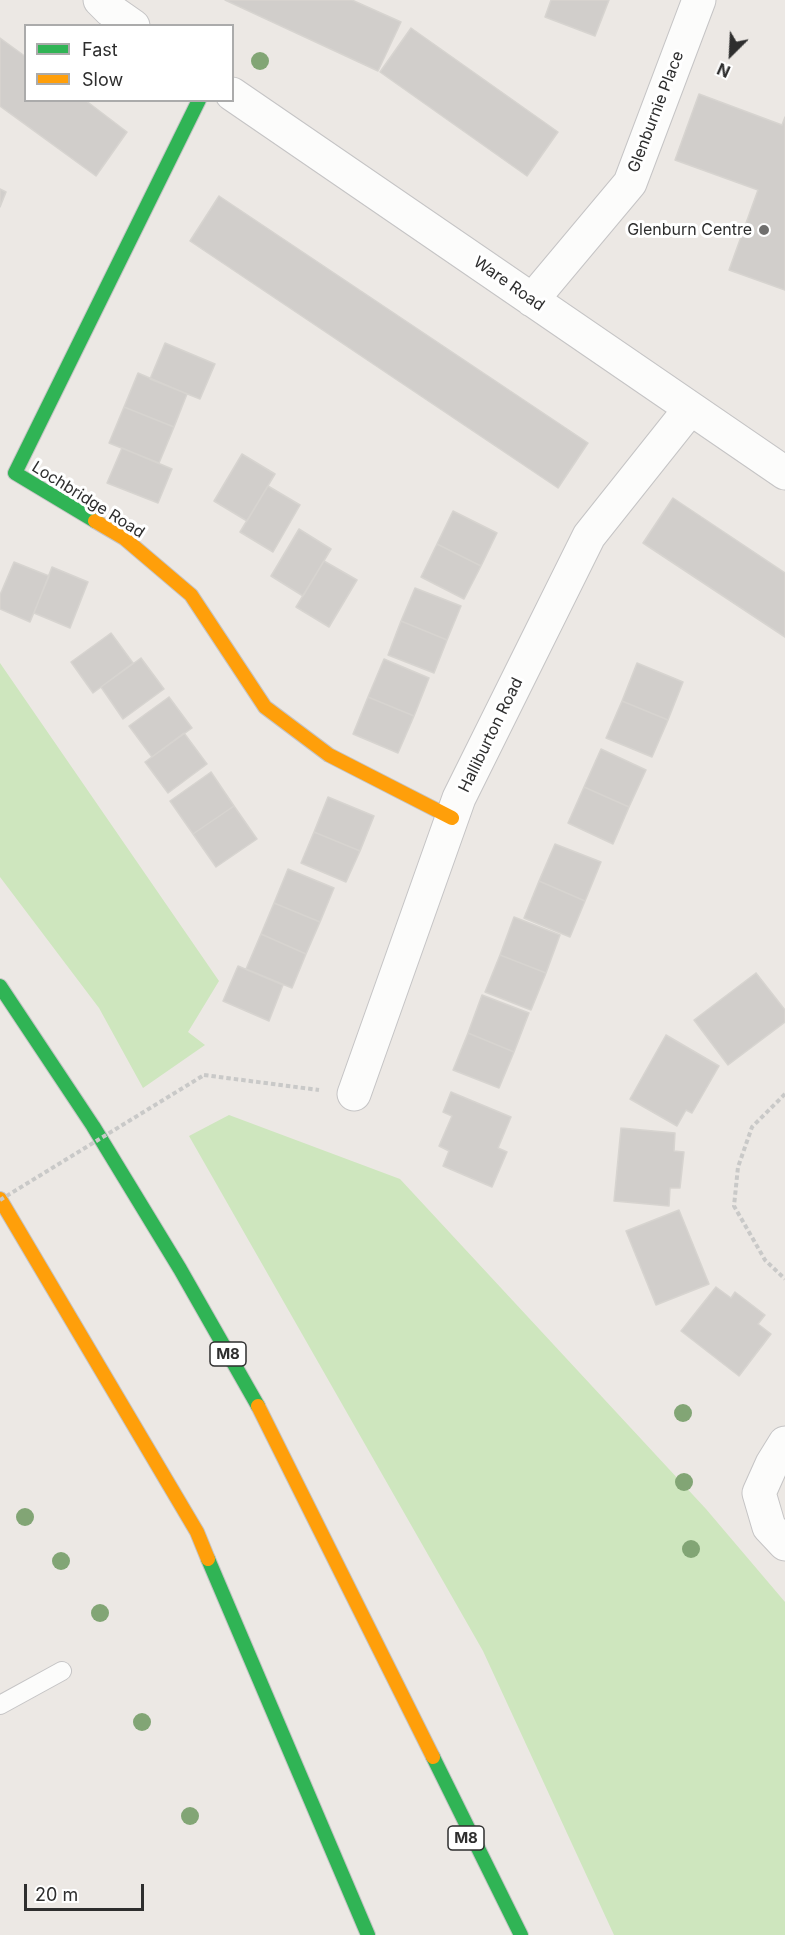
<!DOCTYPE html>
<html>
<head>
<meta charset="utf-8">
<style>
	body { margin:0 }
	#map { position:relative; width:785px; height:1935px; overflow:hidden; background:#ece8e4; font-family:Inter,sans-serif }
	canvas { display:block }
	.legend { position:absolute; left:24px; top:24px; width:210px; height:78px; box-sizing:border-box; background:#fff; border:2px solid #ababab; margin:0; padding:8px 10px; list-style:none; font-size:18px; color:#2e2e2e }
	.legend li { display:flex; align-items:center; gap:12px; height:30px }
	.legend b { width:30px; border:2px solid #ababab }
	.north { position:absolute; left:701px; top:24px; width:60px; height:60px; -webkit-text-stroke:4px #fff; paint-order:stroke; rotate:204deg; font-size:16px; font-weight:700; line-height:24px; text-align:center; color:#2e2e2e }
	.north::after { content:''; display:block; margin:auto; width:21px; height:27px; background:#2e2e2e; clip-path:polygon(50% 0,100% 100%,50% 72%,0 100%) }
	.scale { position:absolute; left:24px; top:1884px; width:120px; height:27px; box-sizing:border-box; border:3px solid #2e2e2e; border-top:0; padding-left:8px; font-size:18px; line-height:21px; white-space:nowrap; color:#2e2e2e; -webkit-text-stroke:4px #fff; paint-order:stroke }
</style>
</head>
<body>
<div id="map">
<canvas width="785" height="1935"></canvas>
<ul class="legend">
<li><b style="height:8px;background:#30b455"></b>Fast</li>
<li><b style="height:8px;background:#ff9f0a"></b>Slow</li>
</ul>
<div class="north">N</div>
<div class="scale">20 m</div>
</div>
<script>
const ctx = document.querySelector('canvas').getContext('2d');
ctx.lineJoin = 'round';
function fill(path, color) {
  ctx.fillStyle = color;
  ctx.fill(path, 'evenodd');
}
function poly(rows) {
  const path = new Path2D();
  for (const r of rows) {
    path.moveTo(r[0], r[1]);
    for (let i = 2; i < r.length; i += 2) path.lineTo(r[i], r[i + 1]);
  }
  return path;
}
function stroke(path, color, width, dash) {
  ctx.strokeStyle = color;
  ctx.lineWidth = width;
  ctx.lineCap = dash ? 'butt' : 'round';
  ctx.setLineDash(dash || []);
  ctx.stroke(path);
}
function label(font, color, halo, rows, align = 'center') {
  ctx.font = font + ' Inter,sans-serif';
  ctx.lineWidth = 6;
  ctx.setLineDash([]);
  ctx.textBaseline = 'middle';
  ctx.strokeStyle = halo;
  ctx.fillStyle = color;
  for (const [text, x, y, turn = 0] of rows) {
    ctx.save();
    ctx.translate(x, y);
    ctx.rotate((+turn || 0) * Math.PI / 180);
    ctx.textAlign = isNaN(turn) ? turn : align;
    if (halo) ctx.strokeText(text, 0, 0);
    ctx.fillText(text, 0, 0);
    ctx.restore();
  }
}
const green = poly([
	[0,663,219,981,188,1032,205,1045,143,1088,99,1008,0,877],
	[229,1115,400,1179,706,1509,785,1602,785,1935,614,1935,483,1651,189,1136]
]);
const building = poly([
	[225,0,352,0,401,22,378,71,225,0],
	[551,0,609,0,595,36,545,17,551,0],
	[411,28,558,132,527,176,380,72,411,28],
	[0,38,26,57,26,100,85,100,127,132,96,176,0,106,0,38],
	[699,94,782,125,785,117,785,290,729,270,758,190,675,160,699,94],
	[0,189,6,192,0,207,0,189],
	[219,196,588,443,558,488,190,241,219,196],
	[165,343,215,364,200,399,150,379,165,343],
	[138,373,187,394,174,427,124,407,138,373],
	[124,407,174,427,159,463,109,443,124,407],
	[122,448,172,469,158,503,107,483,122,448],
	[242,454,275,474,247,521,214,501,242,454],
	[268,486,300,505,273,552,240,532,268,486],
	[673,498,785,573,785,637,643,543,673,498],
	[453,511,497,533,481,566,437,544,453,511],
	[299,529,331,549,303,596,271,576,299,529],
	[437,544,481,566,464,599,421,577,437,544],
	[324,561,357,580,329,627,296,607,324,561],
	[14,562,49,576,30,622,0,609,0,595,14,562],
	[52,567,88,582,70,628,34,613,52,567],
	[415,588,461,606,447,640,401,621,415,588],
	[401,621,447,640,434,673,388,655,401,621],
	[111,633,133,663,93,693,71,662,111,633],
	[141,658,164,689,123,719,101,687,141,658],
	[384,659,429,678,414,716,368,697,384,659],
	[637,663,683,682,668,720,622,701,637,663],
	[169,697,192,728,152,757,129,726,169,697],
	[368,697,414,716,398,753,353,734,368,697],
	[622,701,668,720,652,757,606,738,622,701],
	[184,733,207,764,168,793,145,762,184,733],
	[601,749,646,770,629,807,584,787,601,749],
	[211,772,234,806,193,834,170,801,211,772],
	[584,787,629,807,613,844,568,823,584,787],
	[328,797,374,816,360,851,314,832,328,797],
	[234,806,257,839,216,867,193,834,234,806],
	[314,832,360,851,346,882,301,863,314,832],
	[555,844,601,862,585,901,539,881,555,844],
	[288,869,334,888,320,922,274,903,288,869],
	[539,881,585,901,570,937,524,918,539,881],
	[274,903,320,922,306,954,261,934,274,903],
	[514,917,560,935,546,973,500,955,514,917],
	[261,934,306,954,292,988,246,969,261,934],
	[500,955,546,973,531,1010,485,992,500,955],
	[238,966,283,985,269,1021,223,1001,238,966],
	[756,973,785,1010,785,1022,728,1065,694,1020,756,973],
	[482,995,529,1013,514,1052,468,1033,482,995],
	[468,1033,514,1052,499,1088,453,1070,468,1033],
	[666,1035,719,1066,692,1113,686,1110,677,1126,630,1099,666,1035],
	[451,1092,511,1117,498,1148,507,1152,492,1187,443,1166,449,1151,439,1146,452,1116,443,1112,451,1092],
	[621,1128,675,1133,674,1151,684,1152,680,1188,670,1188,669,1206,614,1201,621,1128],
	[679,1210,709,1284,656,1305,626,1231,679,1210],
	[716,1287,731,1298,735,1292,765,1315,758,1324,771,1334,739,1376,681,1331,716,1287]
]);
const path = poly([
	[204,1075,319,1090],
	[785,1094,752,1127,738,1167,734,1206,765,1260,785,1279]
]);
const lane = poly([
	[0,1705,62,1671]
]);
const street = poly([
	[100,0,110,10,133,26],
	[232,94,785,473],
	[532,300,630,183,699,0],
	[354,1094,459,798,589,536,690,409],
	[785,1443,772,1464,759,1493,769,1527,785,1544]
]);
const fast = poly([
	[95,521,15,473,199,100],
	[0,986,93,1126,180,1269,258,1406],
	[208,1559,368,1935],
	[433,1757,521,1935]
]);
const slow = poly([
	[95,521,124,538,191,595,265,707,329,755,452,818],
	[0,1199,197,1532,208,1559],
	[258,1406,433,1757]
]);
const pathBridge = poly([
	[0,1200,204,1075]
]);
const trees = [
	[260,61],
	[683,1413],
	[684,1482],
	[25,1517],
	[691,1549],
	[61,1561],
	[100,1613],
	[142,1722],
	[190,1816]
];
const markers = [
	[764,230,6,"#706f6e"]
];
const shields = [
	[228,1354,36],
	[466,1838,36]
];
const shieldNames = [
	["M8",228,1354],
	["M8",466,1838]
];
const streetNames = [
	["Glenburnie Place",656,112,-69],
	["Ware Road",509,284,35],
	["Lochbridge Road",88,500,32],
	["Halliburton Road",491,735,-64]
];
const poiNames = [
	["Glenburn Centre",752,230]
];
fill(green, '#cee6be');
fill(building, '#d1cecb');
stroke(building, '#d7d4d0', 1.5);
stroke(lane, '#c5c4c5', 20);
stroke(street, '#c5c4c5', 35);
stroke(fast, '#c5c4c5', 16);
stroke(slow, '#c5c4c5', 16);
stroke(path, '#c9c9c8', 4, [4.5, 3]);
stroke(lane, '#fcfcfb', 18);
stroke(street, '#fcfcfb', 33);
stroke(fast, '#30b455', 14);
stroke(slow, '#ff9f0a', 14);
stroke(pathBridge, '#c9c9c8', 4, [4.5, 3]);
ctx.fillStyle = '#82a575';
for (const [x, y] of trees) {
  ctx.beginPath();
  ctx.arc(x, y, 9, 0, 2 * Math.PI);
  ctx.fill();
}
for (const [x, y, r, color] of markers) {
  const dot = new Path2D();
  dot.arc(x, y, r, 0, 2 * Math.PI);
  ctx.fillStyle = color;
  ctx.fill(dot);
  stroke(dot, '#fff', 2);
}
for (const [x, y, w] of shields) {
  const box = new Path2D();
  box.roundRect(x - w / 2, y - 12, w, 24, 4.5);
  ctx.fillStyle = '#fff';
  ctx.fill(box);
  stroke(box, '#2e2e2e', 1.5);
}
label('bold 15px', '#2e2e2e', null, shieldNames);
label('16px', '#2e2e2e', '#fff', streetNames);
label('16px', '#2e2e2e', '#fff', poiNames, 'right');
</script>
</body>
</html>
